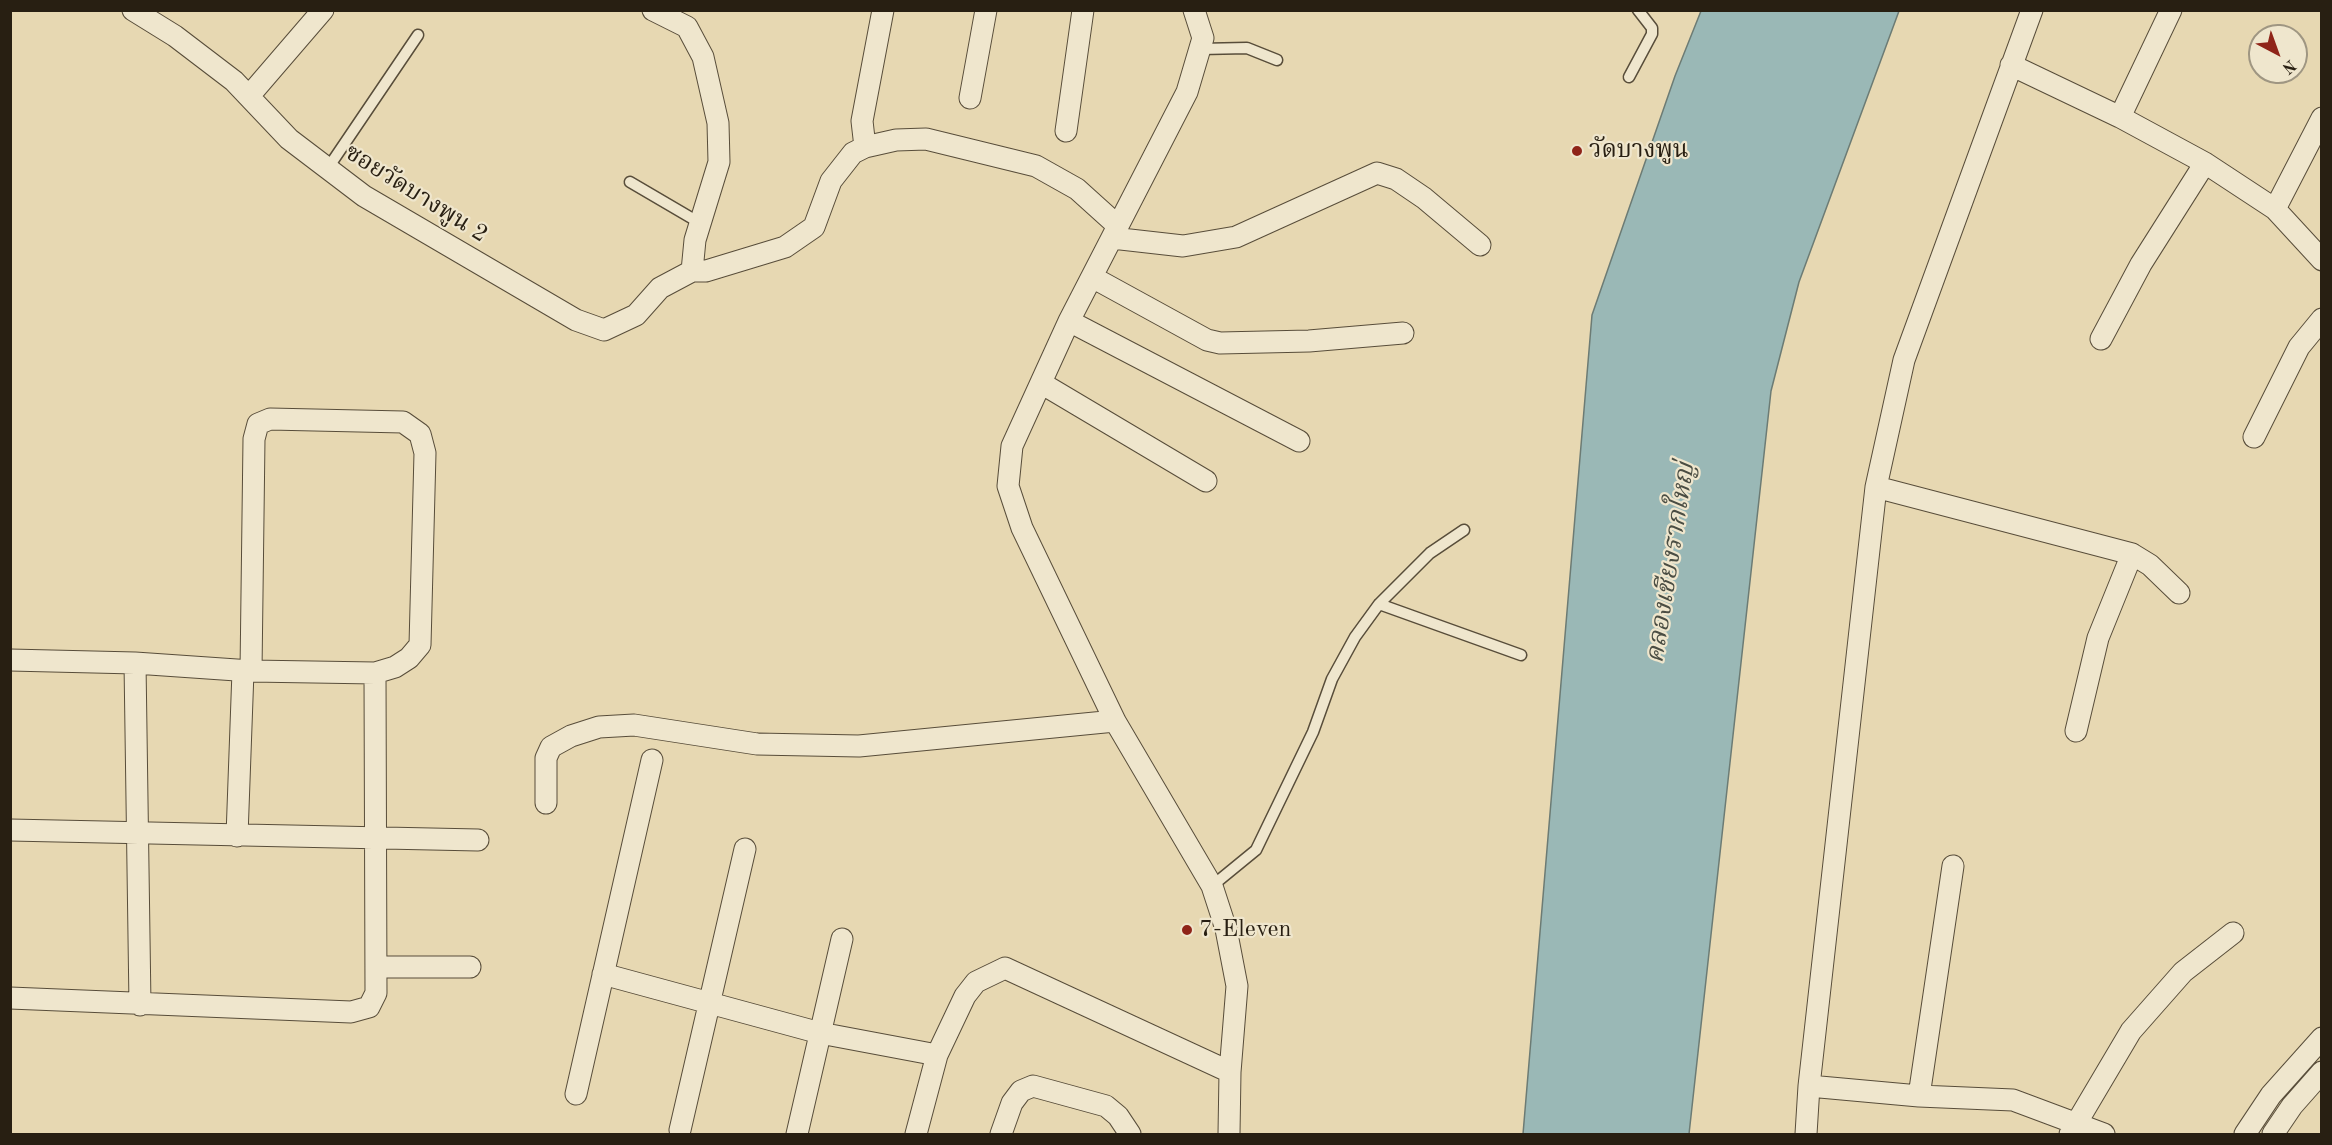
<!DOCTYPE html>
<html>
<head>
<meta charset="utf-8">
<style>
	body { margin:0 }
	#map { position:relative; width:2332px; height:1145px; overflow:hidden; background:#e7d8b2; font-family:"Old Standard TT",serif }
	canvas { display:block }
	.frame { position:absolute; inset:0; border:12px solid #281f12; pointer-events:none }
	.north { position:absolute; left:2248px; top:24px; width:60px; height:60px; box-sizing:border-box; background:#efe6cd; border:2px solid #9f9682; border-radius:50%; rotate:139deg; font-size:16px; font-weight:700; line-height:24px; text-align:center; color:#281f12 }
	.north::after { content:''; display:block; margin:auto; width:21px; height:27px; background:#8f2418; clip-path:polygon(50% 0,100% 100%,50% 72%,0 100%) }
</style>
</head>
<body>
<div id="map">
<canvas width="2332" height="1145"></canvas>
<div class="frame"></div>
<div class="north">N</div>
</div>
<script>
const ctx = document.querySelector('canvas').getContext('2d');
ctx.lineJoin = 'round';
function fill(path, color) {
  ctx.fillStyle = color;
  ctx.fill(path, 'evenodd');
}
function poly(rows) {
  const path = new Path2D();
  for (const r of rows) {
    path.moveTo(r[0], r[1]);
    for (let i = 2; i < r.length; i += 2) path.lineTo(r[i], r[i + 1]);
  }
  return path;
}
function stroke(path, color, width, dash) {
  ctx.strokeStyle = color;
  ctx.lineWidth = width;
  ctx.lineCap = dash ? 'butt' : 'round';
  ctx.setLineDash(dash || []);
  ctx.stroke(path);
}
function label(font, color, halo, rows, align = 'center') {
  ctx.font = font + ' "Old Standard TT","Noto Serif Thai",serif';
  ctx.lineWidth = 4.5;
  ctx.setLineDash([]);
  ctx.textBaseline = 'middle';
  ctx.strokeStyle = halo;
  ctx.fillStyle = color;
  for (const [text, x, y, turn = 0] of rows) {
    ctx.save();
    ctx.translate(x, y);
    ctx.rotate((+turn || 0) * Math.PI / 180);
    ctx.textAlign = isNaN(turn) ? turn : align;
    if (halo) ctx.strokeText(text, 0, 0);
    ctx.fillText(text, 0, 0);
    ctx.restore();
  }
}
const water = poly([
	[1701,11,1899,11,1799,282,1771,391,1689,1134,1523,1134,1592,315,1675,76,1701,11]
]);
const lane = poly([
	[1200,49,1247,48,1277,60],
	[1629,77,1652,34,1652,28,1638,10],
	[328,168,418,35],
	[630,182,700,223],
	[1379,604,1521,655],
	[1212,886,1256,850,1313,732,1332,679,1355,637,1379,604,1430,553,1464,530]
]);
const street = poly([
	[133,10,175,36,234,81,289,139,364,196,576,320,604,330,636,315,660,288,692,271,706,271,785,247,814,227,831,181,853,153,865,147,896,140,926,139,1036,166,1077,189,1118,226],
	[653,10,687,27,703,57,718,123,719,162,695,240,692,271],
	[1194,10,1203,38,1187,92,1069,321,1012,446,1008,486,1022,528,1115,721,1212,886,1226,929,1237,986,1230,1072,1229,1134],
	[2011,65,2120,117,2205,163,2275,209,2322,260],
	[249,96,323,10],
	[970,98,986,10],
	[2120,117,2171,10],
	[1066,131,1083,10],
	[865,147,862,121,883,10],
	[2275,209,2322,118],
	[1112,238,1183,246,1236,237,1377,173,1396,179,1424,198,1480,245],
	[1092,277,1207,340,1220,343,1309,341,1403,333],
	[1069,321,1299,441],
	[2101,339,2141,264,2205,163],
	[1041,383,1206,481],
	[2254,437,2299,347,2322,319],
	[1876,487,2132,554,2150,565,2179,593],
	[10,660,135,663,251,671,375,673,395,667,409,658,420,645,425,453,420,434,403,422,270,419,258,424,254,439,251,671],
	[135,663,140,1005],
	[2076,731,2098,638,2132,554],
	[546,803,546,758,551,747,571,736,599,727,634,725,757,744,859,746,1115,721],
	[10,830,478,840],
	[237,836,243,671],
	[376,967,470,967],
	[603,974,820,1033,937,1055],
	[10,998,351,1012,369,1007,376,993,375,673],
	[1809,1086,1919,1096,2013,1100,2104,1134],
	[576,1094,652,760],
	[1919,1096,1953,866],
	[680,1130,745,849],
	[797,1134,842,939],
	[916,1134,937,1055,965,996,976,982,1005,968,1230,1072],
	[1001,1134,1012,1103,1021,1091,1033,1086,1106,1106,1118,1116,1130,1134],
	[1806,1134,1809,1086,1876,487,1904,360,2032,10],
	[2070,1134,2131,1031,2183,972,2233,933],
	[2245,1134,2271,1095,2322,1038],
	[2273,1134,2292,1106,2322,1072]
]);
const markers = [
	[1577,151,6,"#8f2418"],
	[1187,930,6,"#8f2418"]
];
const poiNames = [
	["วัดบางพูน",1589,151],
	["7-Eleven",1199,930]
];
const streetNames = [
	["ซอยวัดบางพูน 2",416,194,32]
];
const waterNames = [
	["คลองเชียงรากใหญ่",1671,563,-81]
];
fill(water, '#9ab8b6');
stroke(water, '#6c7b74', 1.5);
stroke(lane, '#584d3a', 13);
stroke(street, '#584d3a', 23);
stroke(lane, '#efe6cd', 10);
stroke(street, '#efe6cd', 21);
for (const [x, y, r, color] of markers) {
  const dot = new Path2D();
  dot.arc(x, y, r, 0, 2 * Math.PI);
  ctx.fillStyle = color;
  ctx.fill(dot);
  stroke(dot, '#efe6cd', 2);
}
label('24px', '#281f12', '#efe6cd', poiNames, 'left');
label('24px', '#281f12', '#efe6cd', streetNames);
label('italic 26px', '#4a4d43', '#efe6cd', waterNames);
</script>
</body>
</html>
